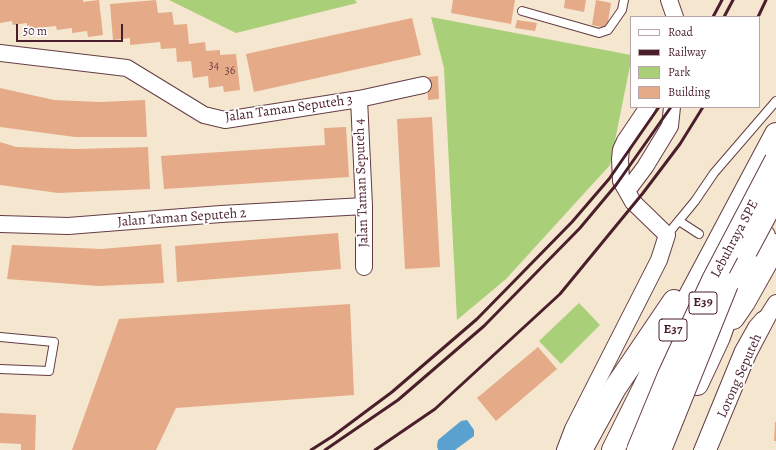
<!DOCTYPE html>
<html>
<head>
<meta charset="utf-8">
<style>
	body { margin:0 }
	#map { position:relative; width:776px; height:450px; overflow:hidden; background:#f5e6cf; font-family:Alegreya,serif }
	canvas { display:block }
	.legend { position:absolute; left:630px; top:16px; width:130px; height:92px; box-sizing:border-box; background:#fff; border:1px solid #b7a5aa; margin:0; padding:5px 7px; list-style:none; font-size:12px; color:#4a1f2b }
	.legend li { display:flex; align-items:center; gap:8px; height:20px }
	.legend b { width:20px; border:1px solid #b7a5aa }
	.scale { position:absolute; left:16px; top:24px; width:107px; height:18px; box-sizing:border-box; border:2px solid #4a1f2b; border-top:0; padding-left:5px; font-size:12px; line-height:14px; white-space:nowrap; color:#4a1f2b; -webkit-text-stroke:3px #fff; paint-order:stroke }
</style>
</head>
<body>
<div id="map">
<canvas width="776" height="450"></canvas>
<ul class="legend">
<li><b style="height:5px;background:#fff"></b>Road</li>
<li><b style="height:5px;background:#4a1f2b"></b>Railway</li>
<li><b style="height:11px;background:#a9cf79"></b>Park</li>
<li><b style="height:11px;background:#e5aa87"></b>Building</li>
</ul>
<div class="scale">50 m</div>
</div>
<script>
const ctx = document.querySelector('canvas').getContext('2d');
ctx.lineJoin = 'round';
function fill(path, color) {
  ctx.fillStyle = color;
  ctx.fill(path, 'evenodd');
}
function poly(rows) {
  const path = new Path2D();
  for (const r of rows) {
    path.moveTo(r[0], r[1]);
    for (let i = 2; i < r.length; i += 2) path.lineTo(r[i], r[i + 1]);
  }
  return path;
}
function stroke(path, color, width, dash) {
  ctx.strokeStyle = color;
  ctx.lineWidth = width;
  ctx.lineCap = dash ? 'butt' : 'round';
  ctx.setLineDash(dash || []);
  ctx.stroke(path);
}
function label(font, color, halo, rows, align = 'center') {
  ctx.font = font + ' Alegreya,serif';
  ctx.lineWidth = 3.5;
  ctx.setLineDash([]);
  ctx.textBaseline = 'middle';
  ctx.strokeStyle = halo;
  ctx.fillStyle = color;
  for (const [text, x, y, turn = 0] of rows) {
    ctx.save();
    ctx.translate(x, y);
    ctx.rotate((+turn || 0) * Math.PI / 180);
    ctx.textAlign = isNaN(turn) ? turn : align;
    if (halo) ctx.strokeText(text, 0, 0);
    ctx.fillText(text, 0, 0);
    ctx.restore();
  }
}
const green = poly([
	[169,0,355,0,357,3,236,33],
	[431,17,631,55,631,61,610,165,506,279,457,320,444,68],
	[579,303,600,325,561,364,539,341]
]);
const water = poly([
	[467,420,474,430,474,436,455,450,438,450,437,446,438,440,461,421]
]);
const building = poly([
	[0,0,83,0,83,2,99,0,103,35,88,37,87,31,72,33,72,28,57,30,56,26,27,29,27,23,13,25,12,21,0,23],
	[156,0,158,13,172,12,174,25,187,24,189,44,205,42,206,51,220,50,220,55,236,54,240,90,224,92,223,86,209,88,208,76,193,78,191,61,177,62,176,48,161,49,160,42,130,45,130,38,113,40,110,4],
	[453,0,515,0,511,24,451,13],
	[565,0,586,0,584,12,564,8],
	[596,0,611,3,607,28,592,25],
	[412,18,421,55,254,92,246,54],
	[517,20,537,23,535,31,515,28],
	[438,76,439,99,428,100,427,77],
	[0,88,54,100,100,102,145,100,147,137,75,137,0,127],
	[432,117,440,267,405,269,397,119],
	[346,127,349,177,164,189,161,156,325,145,324,128],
	[0,142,16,147,77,149,148,147,150,189,58,193,0,185],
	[338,233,341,269,177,282,175,246],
	[161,244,164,283,98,286,7,279,12,245,101,249],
	[350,304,354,395,176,408,156,450,72,450,119,319],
	[538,347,557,369,496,421,477,398],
	[0,413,36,415,35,450,21,450,21,444,0,443],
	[775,422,776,422,776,441,774,441]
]);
const lane = poly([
	[522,11,599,33,608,30,622,10,624,0],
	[679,221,699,234],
	[667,235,695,201,714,173,776,101],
	[0,337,54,342,49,371,0,369],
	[698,450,739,350,753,325,760,317,763,315]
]);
const street = poly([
	[669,0,675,17],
	[0,53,127,68,204,115,225,120,359,99,423,85],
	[359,99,364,206,364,267],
	[627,191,645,167,670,126,672,107],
	[0,224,68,226,221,214,364,206],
	[565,450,573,429,659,260,667,235,633,202,621,181,620,159,621,150,625,141,648,107],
	[708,450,748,354,769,314,776,303]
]);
const highway = poly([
	[722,306,764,236],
	[733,318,744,302,776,245],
	[697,384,719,337,734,294],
	[581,450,615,388,674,301],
	[613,450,684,307,776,134]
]);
const rail = poly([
	[713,17,722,0],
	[724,17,733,0],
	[758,17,766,0],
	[311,450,333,436,392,392,477,319,572,222,609,179,659,107],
	[325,450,398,400,484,326,580,228,616,185,671,107],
	[375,450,435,409,560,294,643,193,680,144,703,107]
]);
const highwayBridge = poly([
	[746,251,776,195],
	[638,450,669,375,713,280,776,160],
	[660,450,727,284]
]);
const numberNames = [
	["34",214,66],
	["36",230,71]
];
const shields = [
	[703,303,28],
	[673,330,28]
];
const shieldNames = [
	["E39",703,303],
	["E37",673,330]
];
const streetNames = [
	["Jalan Taman Seputeh 3",289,109,-8],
	["Jalan Taman Seputeh 4",362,183,-92],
	["Jalan Taman Seputeh 2",182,218,-4],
	["Lebuhraya SPE",735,239,-62],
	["Lorong Seputeh",740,376,-66]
];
fill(green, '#a9cf79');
fill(water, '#5aa1d0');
fill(building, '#e5aa87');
stroke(lane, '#643d44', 10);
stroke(street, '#643d44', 18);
stroke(highway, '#643d44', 24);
stroke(lane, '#fff', 8);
stroke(street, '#fff', 16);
stroke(highway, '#fff', 22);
stroke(rail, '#4a1f2b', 3);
stroke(highwayBridge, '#643d44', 24, []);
stroke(highwayBridge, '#fff', 22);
label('12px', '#714242', null, numberNames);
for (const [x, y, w] of shields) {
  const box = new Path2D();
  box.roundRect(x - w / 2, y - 11, w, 22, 3);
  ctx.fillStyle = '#fff';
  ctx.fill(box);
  stroke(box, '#4a1f2b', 1);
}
label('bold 13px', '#4a1f2b', null, shieldNames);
label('14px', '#4a1f2b', '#fff', streetNames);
</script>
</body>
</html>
